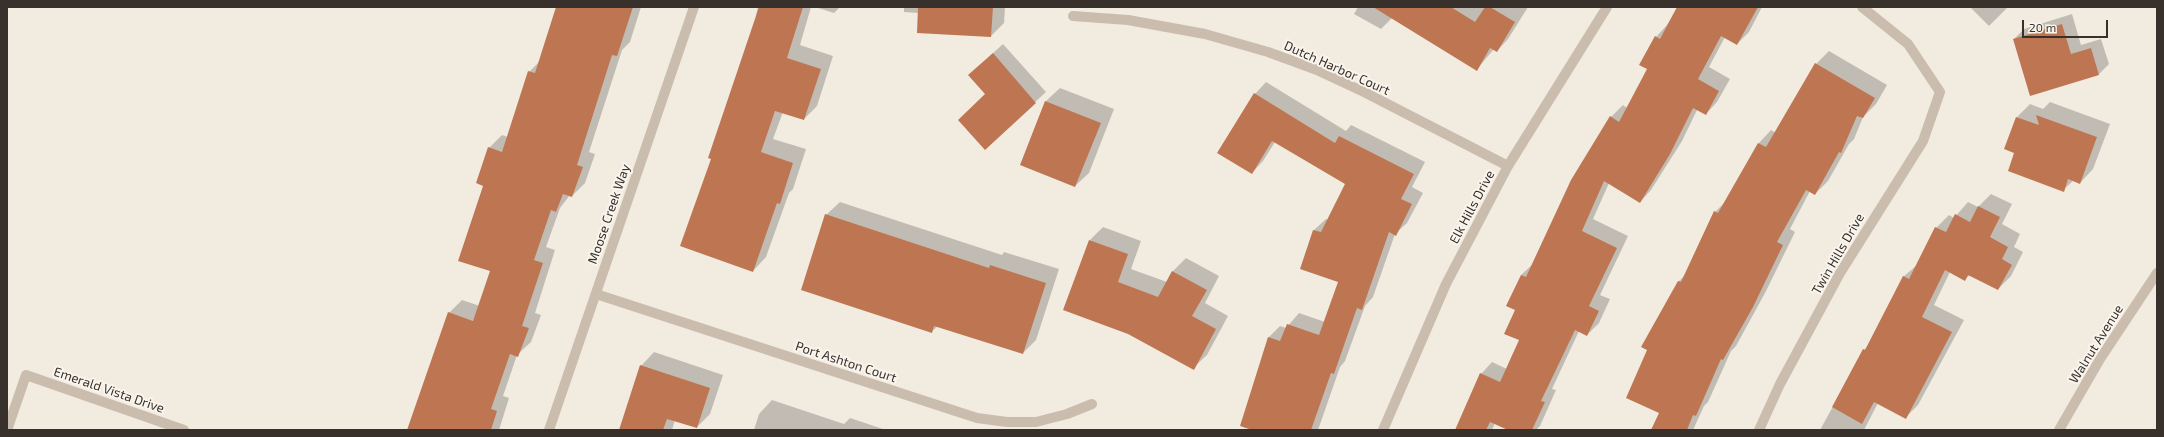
<!DOCTYPE html>
<html>
<head>
<meta charset="utf-8">
<style>
	body { margin:0 }
	#map { position:relative; width:2164px; height:437px; overflow:hidden; background:#f2ebe0; font-family:"Exo 2",sans-serif }
	canvas { display:block }
	.frame { position:absolute; inset:0; border:8px solid #38302b; pointer-events:none }
	.scale { position:absolute; left:2022px; top:20px; width:86px; height:18px; box-sizing:border-box; border:2px solid #38302b; border-top:0; padding-left:5px; font-size:12px; line-height:14px; white-space:nowrap; color:#38302b; -webkit-text-stroke:3px #f9f5ed; paint-order:stroke }
</style>
</head>
<body>
<div id="map">
<canvas width="2164" height="437"></canvas>
<div class="frame"></div>
<div class="scale">20 m</div>
</div>
<script>
const ctx = document.querySelector('canvas').getContext('2d');
ctx.lineJoin = 'round';
function fill(path, color) {
  ctx.fillStyle = color;
  ctx.fill(path, 'evenodd');
}
function poly(rows) {
  const path = new Path2D();
  for (const r of rows) {
    path.moveTo(r[0], r[1]);
    for (let i = 2; i < r.length; i += 2) path.lineTo(r[i], r[i + 1]);
  }
  return path;
}
function stroke(path, color, width, dash) {
  ctx.strokeStyle = color;
  ctx.lineWidth = width;
  ctx.lineCap = dash ? 'butt' : 'round';
  ctx.setLineDash(dash || []);
  ctx.stroke(path);
}
function label(font, color, halo, rows, align = 'center') {
  ctx.font = font + ' "Exo 2",sans-serif';
  ctx.lineWidth = 4;
  ctx.setLineDash([]);
  ctx.textBaseline = 'middle';
  ctx.strokeStyle = halo;
  ctx.fillStyle = color;
  for (const [text, x, y, turn = 0] of rows) {
    ctx.save();
    ctx.translate(x, y);
    ctx.rotate((+turn || 0) * Math.PI / 180);
    ctx.textAlign = isNaN(turn) ? turn : align;
    if (halo) ctx.strokeText(text, 0, 0);
    ctx.fillText(text, 0, 0);
    ctx.restore();
  }
}
const shadow = poly([
	[557,7,641,7,630,42,622,50,589,152,595,154,585,183,572,196,570,195,560,208,546,247,555,250,535,313,541,315,531,342,517,355,503,396,509,398,499,430,408,430,449,313,462,300,480,306,492,270,484,185,489,148,502,135,508,137,529,72,540,61],
	[758,7,811,7,800,45,833,56,817,106,804,119,783,112,773,139,806,149,793,189,789,193,766,257,753,271,712,158,757,16,756,15],
	[815,7,840,7,834,13],
	[904,7,1005,7,1004,23,991,36,919,13,904,12],
	[1358,7,1528,7,1508,39,1497,51,1494,49,1477,69,1392,18,1381,29,1354,14],
	[1678,7,1762,7,1749,32,1737,44,1725,37,1709,67,1730,79,1717,102,1706,114,1697,110,1682,141,1651,190,1640,202,1609,183,1593,219,1628,236,1600,295,1610,299,1599,323,1587,335,1579,331,1552,389,1556,390,1540,426,1536,430,1510,430,1495,423,1492,430,1459,430,1481,374,1492,362,1507,369,1520,340,1516,309,1521,275,1533,264,1611,117,1623,105,1627,108,1648,69,1656,37,1667,25],
	[1970,7,2008,7,1989,26],
	[2072,14,2081,45,2101,39,2109,64,2099,74,2031,94,2014,39,2024,29],
	[1003,44,1046,92,985,148,986,94,979,66],
	[1829,51,1887,85,1876,104,1863,117,1854,139,1849,144,1828,181,1815,194,1810,191,1790,229,1795,232,1765,293,1736,346,1731,351,1708,402,1704,406,1693,430,1653,430,1661,412,1649,350,1643,346,1679,281,1685,275,1715,212,1726,201,1759,143,1771,130,1776,133,1816,64],
	[1266,82,1346,131,1351,125,1425,162,1412,187,1423,193,1407,223,1395,234,1373,297,1365,306,1345,361,1340,367,1318,430,1255,430,1269,337,1280,326,1286,328,1299,313,1325,322,1340,282,1301,268,1314,230,1326,219,1328,220,1346,183,1275,142,1263,161,1252,173,1255,94],
	[1060,88,1114,109,1089,173,1075,186,1021,165,1046,101],
	[2050,102,2110,124,2093,169,2080,183,2074,180,2063,190,2016,153,2017,117,2030,104,2043,109],
	[1991,194,2012,204,2002,224,2020,234,2014,247,2023,252,2011,276,1998,289,1970,275,1965,279,1950,272,1934,305,1964,320,1918,405,1905,418,1878,403,1864,430,1820,430,1864,350,1869,345,1903,277,1917,265,1936,228,1949,215,1954,218,1968,202,1978,207],
	[840,202,1002,255,1004,252,1059,269,1036,340,1023,353,938,326,931,332,826,215],
	[1103,227,1141,241,1131,269,1167,282,1173,271,1186,258,1219,276,1205,303,1228,316,1207,355,1193,368,1129,333,1090,240],
	[654,352,723,375,710,414,697,427,675,420,672,430,622,430,641,366],
	[772,400,844,424,850,418,886,430,754,430,759,414]
]);
const building = poly([
	[556,7,633,7,617,56,612,55,577,165,583,167,572,197,563,194,556,212,551,210,534,260,543,263,522,326,529,328,518,357,510,354,491,409,497,411,491,430,407,430,448,312,473,321,490,271,458,261,483,186,476,183,488,147,502,152,528,71,535,73],
	[759,7,803,7,787,58,821,69,804,120,775,111,761,152,793,163,780,204,777,203,753,272,680,246,711,159,708,158],
	[918,7,993,7,991,37,917,33],
	[1373,7,1451,7,1475,22,1485,7,1490,7,1515,22,1497,52,1490,48,1477,71],
	[1677,7,1758,7,1737,45,1721,36,1698,79,1719,91,1706,115,1693,108,1670,154,1640,203,1604,181,1582,231,1617,248,1589,306,1599,311,1587,336,1575,330,1541,401,1545,402,1532,430,1508,430,1490,422,1486,430,1455,430,1480,373,1500,382,1519,340,1504,334,1515,310,1506,306,1521,275,1526,277,1571,180,1610,116,1619,122,1647,69,1639,65,1655,36,1660,39],
	[2062,24,2071,54,2091,48,2099,75,2030,96,2013,39],
	[993,53,1036,103,985,150,958,120,985,94,968,75],
	[1815,63,1875,98,1863,118,1857,116,1841,153,1839,152,1815,195,1806,190,1777,242,1783,245,1753,307,1723,360,1721,359,1696,416,1693,415,1687,430,1651,430,1659,413,1626,398,1647,350,1641,347,1678,281,1681,282,1714,211,1718,213,1758,143,1766,147],
	[1254,93,1335,143,1339,136,1414,174,1401,199,1412,204,1396,236,1389,232,1362,310,1357,308,1334,374,1331,373,1311,430,1252,430,1240,426,1268,337,1280,341,1287,324,1319,335,1338,282,1300,269,1313,230,1321,232,1345,184,1272,141,1252,174,1217,153],
	[1045,101,1101,123,1075,187,1020,165],
	[2036,115,2097,137,2080,184,2068,179,2064,192,2008,171,2014,153,2004,149,2016,117,2039,125],
	[1978,206,2000,217,1990,237,2008,247,2002,259,2012,265,1998,290,1968,275,1965,281,1945,270,1922,317,1952,332,1906,419,1874,402,1862,424,1832,407,1863,349,1865,350,1903,276,1909,279,1935,227,1946,232,1955,214,1970,222],
	[825,214,989,268,990,265,1046,283,1023,354,934,326,932,333,801,290],
	[1089,240,1128,254,1118,282,1158,297,1172,271,1207,290,1192,316,1216,329,1194,370,1128,334,1063,310],
	[640,365,710,388,697,428,667,419,663,430,619,430]
]);
const minor = poly([
	[1073,16,1128,20,1205,34,1268,52,1317,70,1364,92,1508,166],
	[596,294,977,418,1007,422,1036,422,1067,414,1092,404],
	[7,430,26,375,184,430],
	[549,430,694,7],
	[1383,430,1446,284,1508,166,1607,7],
	[1759,430,1780,384,1840,273,1923,141,1940,92,1908,44,1862,7],
	[2059,430,2100,359,2157,273]
]);
const streetNames = [
	["Dutch Harbor Court",1337,68,24],
	["Elk Hills Drive",1472,207,-62],
	["Moose Creek Way",609,214,-71],
	["Twin Hills Drive",1838,254,-60],
	["Walnut Avenue",2096,344,-58],
	["Port Ashton Court",846,362,18],
	["Emerald Vista Drive",109,390,19]
];
fill(shadow, '#0003');
fill(building, '#be7652');
stroke(minor, '#cabdad', 10);
label('13px', '#38302b', '#f9f5ed', streetNames);
</script>
</body>
</html>
